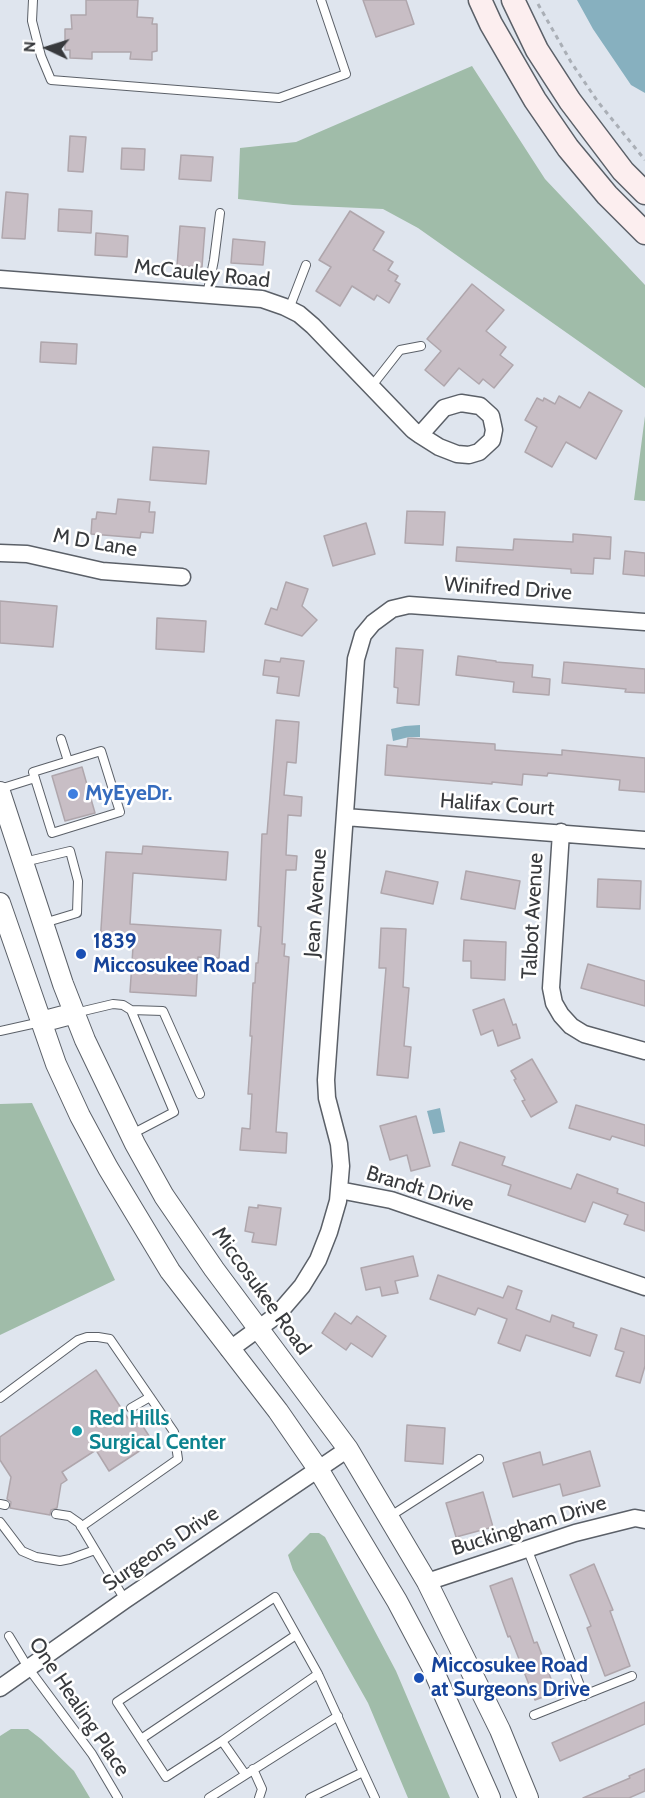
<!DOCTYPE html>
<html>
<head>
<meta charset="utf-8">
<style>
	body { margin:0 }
	#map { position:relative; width:645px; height:1798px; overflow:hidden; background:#dfe5ee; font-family:Cabin,sans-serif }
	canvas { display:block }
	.north { position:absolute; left:18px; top:18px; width:60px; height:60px; -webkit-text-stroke:4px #fff; paint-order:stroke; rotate:274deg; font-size:16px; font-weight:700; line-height:24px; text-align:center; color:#383a3d }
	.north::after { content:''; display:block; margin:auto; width:21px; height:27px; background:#383a3d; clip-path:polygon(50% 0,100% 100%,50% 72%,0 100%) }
</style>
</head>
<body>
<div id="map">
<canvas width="645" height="1798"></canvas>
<div class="north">N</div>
</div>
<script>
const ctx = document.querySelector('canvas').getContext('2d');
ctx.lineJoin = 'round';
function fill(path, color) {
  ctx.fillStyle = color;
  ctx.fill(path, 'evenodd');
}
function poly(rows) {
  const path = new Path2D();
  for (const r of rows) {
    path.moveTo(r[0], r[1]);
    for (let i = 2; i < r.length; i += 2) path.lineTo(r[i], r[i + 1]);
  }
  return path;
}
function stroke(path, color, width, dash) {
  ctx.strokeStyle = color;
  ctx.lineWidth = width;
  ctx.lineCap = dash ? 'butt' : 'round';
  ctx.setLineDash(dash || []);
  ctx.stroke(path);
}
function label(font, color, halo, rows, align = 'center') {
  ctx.font = font + ' Cabin,sans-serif';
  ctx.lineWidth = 5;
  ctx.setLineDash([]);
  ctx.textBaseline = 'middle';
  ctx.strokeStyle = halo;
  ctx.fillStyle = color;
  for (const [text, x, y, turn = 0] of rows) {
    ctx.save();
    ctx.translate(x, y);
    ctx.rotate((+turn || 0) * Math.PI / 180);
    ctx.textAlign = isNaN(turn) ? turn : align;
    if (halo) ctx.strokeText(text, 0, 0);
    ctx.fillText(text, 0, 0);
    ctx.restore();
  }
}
const green = poly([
	[472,66,545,179,645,285,645,388,418,228,383,209,293,205,238,199,240,148,296,142],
	[645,416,645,501,634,500],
	[32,1103,115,1280,0,1335,0,1104],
	[310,1533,319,1533,325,1537,396,1671,450,1798,408,1798,368,1703,293,1570,288,1555],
	[11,1729,28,1729,41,1739,74,1771,90,1798,0,1798,0,1736]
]);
const water = poly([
	[577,0,645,0,645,93,631,85,593,29],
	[420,725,420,737,409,737,393,741,391,729,405,726],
	[440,1108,445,1132,433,1134,427,1111]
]);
const building = poly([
	[86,0,138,0,137,17,153,18,152,24,157,24,157,51,152,52,152,60,130,59,131,52,92,52,92,59,70,58,70,50,65,50,65,29,72,29,71,15,86,15,86,0],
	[363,0,406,0,414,24,376,37,363,0],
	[70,136,86,137,83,172,68,171,70,136],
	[122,148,145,149,144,170,121,169,122,148],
	[181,155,213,157,211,181,179,179,181,155],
	[6,192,28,194,25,239,2,238,6,192],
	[59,209,92,211,91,233,58,231,59,209],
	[350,211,384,232,373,250,393,262,388,270,398,276,395,281,400,284,389,303,377,295,374,300,352,286,340,306,316,291,331,267,319,260,350,211],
	[180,226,205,228,202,267,177,266,180,226],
	[96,233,128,236,127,257,95,255,96,233],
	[233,239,265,242,263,265,231,263,233,239],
	[472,284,504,310,486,331,506,347,500,355,513,365,494,388,483,379,479,384,459,368,444,386,425,370,441,351,427,339,472,284],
	[41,342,77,344,76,364,40,362,41,342],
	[589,392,622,411,596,459,566,442,552,467,525,452,537,427,525,420,537,398,543,401,544,398,555,404,559,396,580,408,589,392],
	[153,447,209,451,206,484,150,480,153,447],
	[118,499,150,502,149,512,155,512,153,533,141,532,140,538,91,534,92,519,96,519,97,512,116,514,118,499],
	[407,511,445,512,443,545,405,543,407,511],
	[366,523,375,554,333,566,324,536,366,523],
	[573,534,611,537,610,559,594,558,593,574,571,573,571,569,456,561,457,547,513,550,514,539,573,542,573,534],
	[625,551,645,553,645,576,623,574,625,551],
	[286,582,308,589,302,606,317,620,302,636,265,624,271,608,277,610,286,582],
	[0,601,57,606,53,647,0,643,0,601],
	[157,618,206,621,204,652,156,649,157,618],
	[396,648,423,650,419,705,397,703,398,688,394,687,396,648],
	[458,656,496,661,496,662,533,665,532,677,550,679,549,695,513,692,514,682,456,675,458,656],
	[281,658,304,661,299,696,277,693,279,677,263,675,265,660,280,662,281,658],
	[564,662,645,669,645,693,625,692,626,689,562,683,564,662],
	[276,720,299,722,296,763,287,762,284,795,302,797,301,816,288,815,286,855,297,856,296,870,286,870,282,944,285,944,284,956,289,957,276,1132,287,1133,286,1153,240,1150,242,1128,250,1129,252,1094,248,1094,252,1036,250,1036,253,983,255,983,256,963,258,963,261,927,258,926,262,834,267,834,276,720],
	[408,738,495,744,495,750,562,755,562,750,645,758,645,792,619,790,620,780,548,773,547,776,523,774,522,785,492,782,492,784,385,775,387,745,407,747,408,738],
	[82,767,95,813,65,821,52,776,82,767],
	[143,846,228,852,226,880,133,873,130,924,221,930,219,958,198,957,196,996,130,992,133,947,100,944,106,852,142,854,143,846],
	[386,871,438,882,433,904,381,893,386,871],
	[466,871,520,881,515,909,461,899,466,871],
	[598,879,641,881,640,909,597,907,598,879],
	[381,928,406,929,403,987,409,988,404,1046,411,1047,408,1078,377,1075,386,968,379,968,381,928],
	[464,940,506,942,505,980,471,978,471,961,463,961,464,940],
	[588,964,645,981,645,1006,581,988,588,964],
	[504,999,513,1025,516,1024,520,1038,498,1046,493,1030,481,1035,473,1010,504,999],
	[532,1059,557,1102,531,1117,522,1101,525,1100,514,1080,516,1079,511,1071,532,1059],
	[576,1105,645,1125,645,1146,612,1136,610,1140,569,1128,576,1105],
	[416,1116,430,1166,411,1171,407,1155,390,1160,380,1126,416,1116],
	[460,1142,505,1157,502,1165,571,1189,577,1174,618,1189,617,1193,645,1203,645,1231,624,1224,628,1215,593,1202,585,1222,508,1195,511,1185,452,1165,460,1142],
	[258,1205,281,1208,276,1245,252,1242,254,1233,245,1231,249,1207,258,1208,258,1205],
	[413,1256,418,1276,395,1281,398,1293,382,1296,380,1287,366,1290,361,1268,413,1256],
	[438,1275,503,1298,508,1286,522,1291,516,1309,550,1322,552,1315,574,1323,573,1327,597,1335,590,1356,526,1335,520,1351,498,1343,507,1319,478,1308,475,1315,430,1299,438,1275],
	[335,1313,351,1324,357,1316,386,1336,372,1357,351,1343,346,1350,322,1333,335,1313],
	[621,1328,645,1336,645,1366,640,1383,616,1376,624,1352,615,1349,621,1328],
	[96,1370,133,1426,140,1422,153,1442,109,1471,96,1450,62,1472,67,1480,61,1484,57,1508,51,1510,50,1515,10,1508,11,1502,7,1499,11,1477,0,1460,0,1437,96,1370],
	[407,1425,445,1428,443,1464,405,1461,407,1425],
	[590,1451,600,1486,563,1496,560,1484,513,1497,503,1463,540,1452,543,1465,590,1451],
	[483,1492,493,1527,456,1537,446,1503,483,1492],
	[594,1564,613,1610,610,1611,630,1666,605,1676,587,1628,591,1626,570,1575,594,1564],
	[512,1578,534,1643,537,1642,556,1692,535,1700,510,1636,508,1637,490,1586,512,1578],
	[645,1702,645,1724,560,1761,552,1743,645,1702],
	[645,1769,645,1791,629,1798,583,1798,630,1778,629,1776,645,1769]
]);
const path = poly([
	[538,4,571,62,598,102,645,160]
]);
const service = poly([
	[33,0,32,21,41,56,51,80,279,98,346,74,321,0],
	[207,295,214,260,220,213],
	[289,309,306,265],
	[371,387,400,350,421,346],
	[61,739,68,761],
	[101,751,120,812,52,833,33,772,101,751],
	[0,789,35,778],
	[24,862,70,851,78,881,77,913,44,923],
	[131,1010,163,1011,200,1094],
	[75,1013,113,1004,123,1005,131,1010,174,1112,130,1135],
	[0,1031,41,1022],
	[0,1398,78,1340,87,1337,98,1337,110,1339,174,1432,178,1459,81,1527],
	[131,1408,150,1397],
	[0,1504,5,1505],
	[56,1514,69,1516,79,1523,125,1600],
	[389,1517,479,1459],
	[0,1522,22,1551,36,1557,60,1561,70,1559,95,1550],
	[527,1548,584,1696],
	[9,1636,29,1669,92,1754,118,1798],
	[318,1674,222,1741,166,1777,117,1702,275,1597,318,1674,375,1798],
	[534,1715,632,1676],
	[141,1739,296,1635],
	[222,1741,245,1774],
	[253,1769,262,1789,259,1798],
	[209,1798,338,1716],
	[310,1798,363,1772]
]);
const minor = poly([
	[0,279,262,299,285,307,299,314,313,326,413,430,420,435,439,447,457,454,469,455,479,452,492,440,494,430,491,416,480,406,461,403,444,408,420,435],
	[0,553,27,554,102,571,182,577],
	[345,817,645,840],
	[561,832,551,988,554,1003,561,1015,571,1026,584,1034,645,1051],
	[339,1190,391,1200,645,1287],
	[229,1350,277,1315,302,1286,318,1260,329,1232,338,1201,341,1166,339,1144,327,1098,326,1080,356,659,363,635,373,623,392,609,409,605,645,622],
	[427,1582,575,1533,635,1518,645,1520],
	[0,1688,125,1600,348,1449]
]);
const tertiary = poly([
	[0,792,63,984,85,1040,135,1144,164,1196,214,1269,348,1449,427,1582,500,1730,528,1798],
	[0,903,56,1064,80,1116,108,1168,170,1271,278,1411,318,1469,397,1601,431,1665,490,1798],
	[41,1022,75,1013]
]);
const secondary = poly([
	[480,0,491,24,535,100,568,148,607,195,645,233],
	[513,0,537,50,570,101,623,171,645,193]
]);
const markers = [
	[73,794,6,"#3f7fe0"],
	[81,954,6,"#1a4fb4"],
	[77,1431,6,"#0f9aa8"],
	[419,1678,6,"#1a4fb4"]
];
const streetNames = [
	["McCauley Road",202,274,6],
	["M D Lane",95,543,10],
	["Winifred Drive",508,589,4],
	["Halifax Court",497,805,4],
	["Jean Avenue",316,903,-86],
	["Talbot Avenue",533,916,-87],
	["Brandt Drive",420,1189,17],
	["Miccosukee Road",261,1291,54],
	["Buckingham Drive",529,1526,-17],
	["Surgeons Drive",161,1549,-34],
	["One Healing Place",79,1707,56]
];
const shopNames = [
	["MyEyeDr.",85,794]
];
const transitNames = [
	["1839",93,942],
	["Miccosukee Road",93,966],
	["Miccosukee Road",431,1666],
	["at Surgeons Drive",431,1690]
];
const cultureNames = [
	["Red Hills",89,1419],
	["Surgical Center",89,1443]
];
fill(green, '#a0bca9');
fill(water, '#87b0bf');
fill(building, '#c8bec5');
stroke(building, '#afa6ac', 1.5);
stroke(service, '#5b6068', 10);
stroke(minor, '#5b6068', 19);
stroke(tertiary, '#5b6068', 22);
stroke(secondary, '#5b6068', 25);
stroke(path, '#aaafb6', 3, [4.5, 4.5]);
stroke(service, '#fff', 8);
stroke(minor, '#fff', 16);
stroke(tertiary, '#fff', 20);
stroke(secondary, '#fceeef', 22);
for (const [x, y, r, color] of markers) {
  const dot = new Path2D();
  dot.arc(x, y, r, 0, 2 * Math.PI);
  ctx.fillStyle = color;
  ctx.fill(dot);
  stroke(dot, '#fff', 2);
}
label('21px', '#383a3d', '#fff', streetNames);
label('bold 21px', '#366cbe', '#fff', shopNames, 'left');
label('bold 21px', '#164399', '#fff', transitNames, 'left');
label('bold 21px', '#0d838f', '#fff', cultureNames, 'left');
</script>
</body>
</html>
